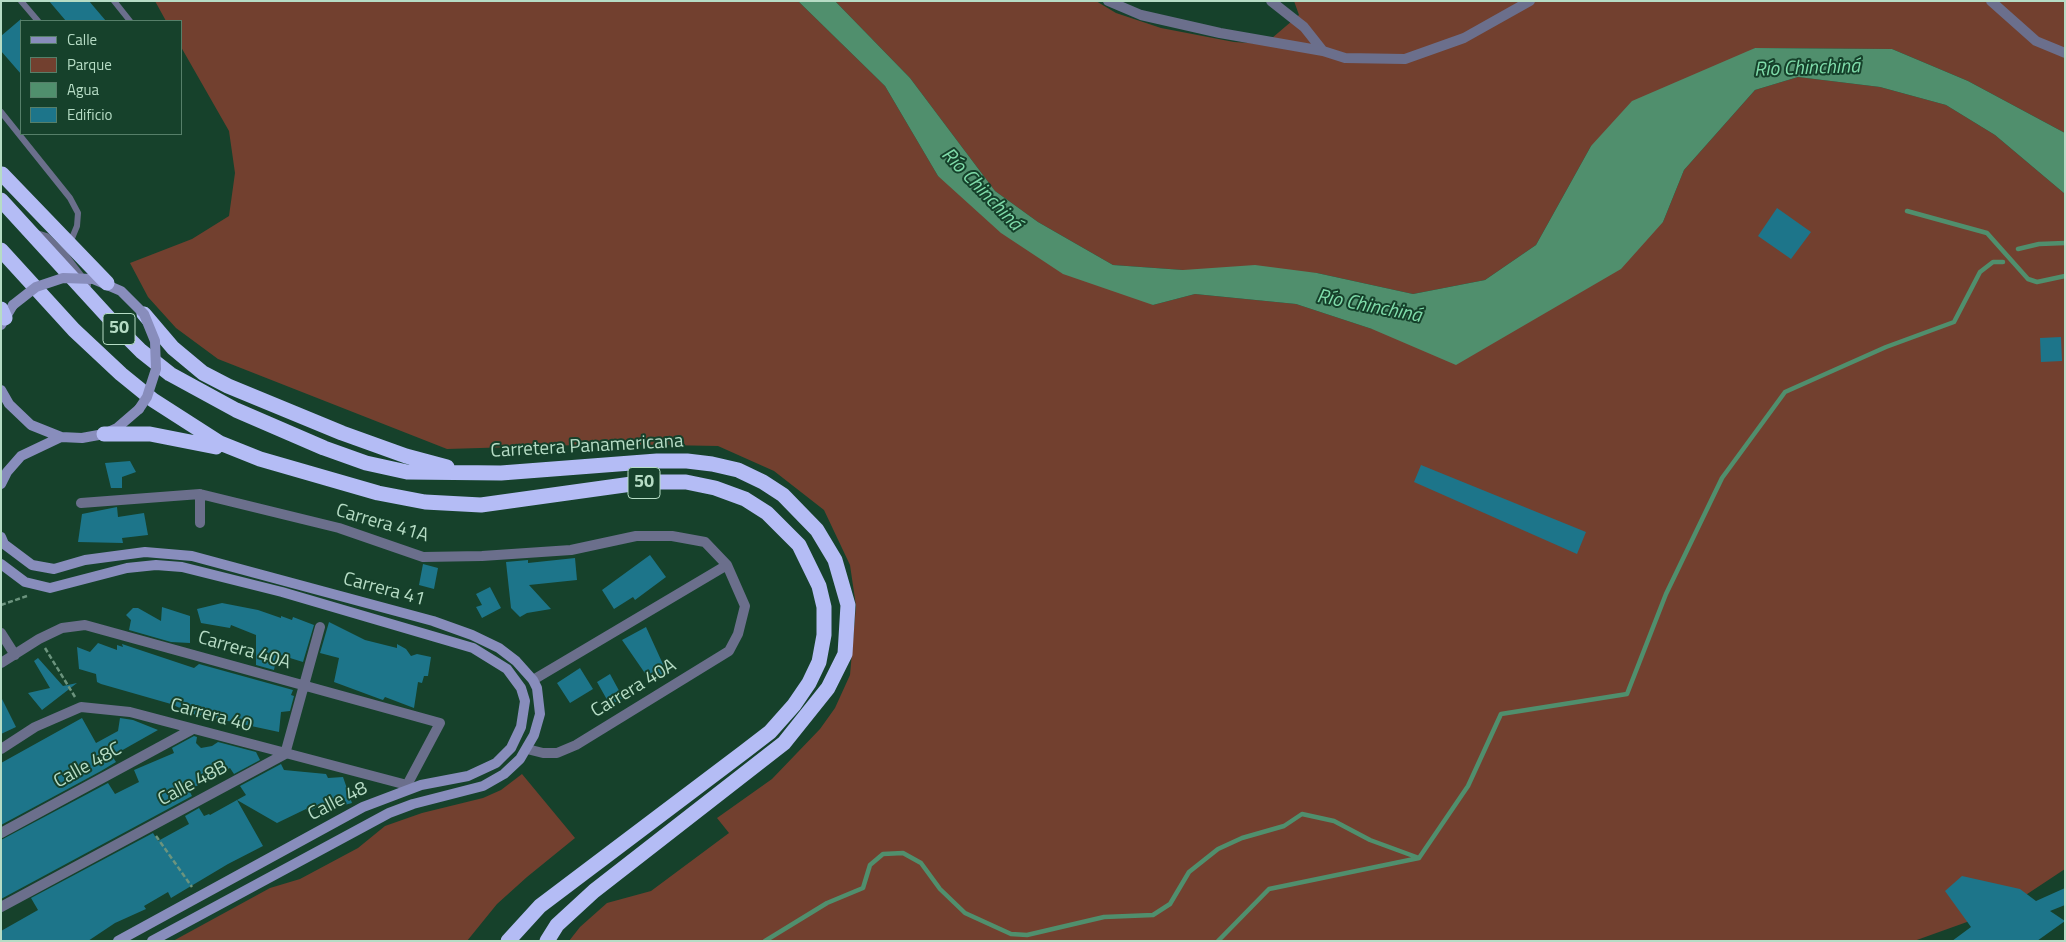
<!DOCTYPE html>
<html>
<head>
<meta charset="utf-8">
<style>
	body { margin:0 }
	#map { position:relative; width:2066px; height:942px; overflow:hidden; background:#16412b; font-family:"Titillium Web",sans-serif }
	canvas { display:block }
	.frame { position:absolute; inset:0; border:2px solid #b6dcc5; pointer-events:none }
	.legend { position:absolute; left:20px; top:20px; width:162px; height:115px; box-sizing:border-box; background:#16412b; border:1px solid #567f69; margin:0; padding:6px 9px; list-style:none; font-size:15px; color:#b6dcc5 }
	.legend li { display:flex; align-items:center; gap:10px; height:25px }
	.legend b { width:25px; border:1px solid #567f69 }
</style>
</head>
<body>
<div id="map">
<canvas width="2066" height="942"></canvas>
<div class="frame"></div>
<ul class="legend">
<li><b style="height:6px;background:#888dbc"></b>Calle</li>
<li><b style="height:14px;background:#72402f"></b>Parque</li>
<li><b style="height:14px;background:#508f6d"></b>Agua</li>
<li><b style="height:14px;background:#1d758a"></b>Edificio</li>
</ul>
</div>
<script>
const ctx = document.querySelector('canvas').getContext('2d');
ctx.lineJoin = 'round';
function fill(path, color) {
  ctx.fillStyle = color;
  ctx.fill(path, 'evenodd');
}
function poly(rows) {
  const path = new Path2D();
  for (const r of rows) {
    path.moveTo(r[0], r[1]);
    for (let i = 2; i < r.length; i += 2) path.lineTo(r[i], r[i + 1]);
  }
  return path;
}
function stroke(path, color, width, dash) {
  ctx.strokeStyle = color;
  ctx.lineWidth = width;
  ctx.lineCap = dash ? 'butt' : 'round';
  ctx.setLineDash(dash || []);
  ctx.stroke(path);
}
function label(font, color, halo, rows, align = 'center') {
  ctx.font = font + ' "Titillium Web",sans-serif';
  ctx.lineWidth = 4;
  ctx.setLineDash([]);
  ctx.textBaseline = 'middle';
  ctx.strokeStyle = halo;
  ctx.fillStyle = color;
  for (const [text, x, y, turn = 0] of rows) {
    ctx.save();
    ctx.translate(x, y);
    ctx.rotate((+turn || 0) * Math.PI / 180);
    ctx.textAlign = isNaN(turn) ? turn : align;
    if (halo) ctx.strokeText(text, 0, 0);
    ctx.fillText(text, 0, 0);
    ctx.restore();
  }
}
const green = poly([
	[155,1,798,1,885,86,938,176,1153,305,1195,294,1296,304,1372,329,1663,222,1684,170,1755,90,1798,77,1880,87,1946,105,1995,135,2065,194,2065,869,2006,908,1914,941,569,941,580,927,607,903,651,891,729,833,717,818,772,779,820,729,835,708,850,675,856,606,850,565,824,510,774,471,718,446,612,444,447,449,218,359,176,328,148,297,130,263,192,239,229,216,235,173,229,131,181,47,181,21,166,21],
	[835,1,1096,1,1116,13,1161,28,1234,42,1265,44,1299,15,1294,1,2065,1,2065,133,1968,81,1892,49,1755,48,1591,146,1536,245,1485,280,1413,294,1317,273,1183,270,1113,265,1038,222,995,191,910,78],
	[522,774,575,838,527,877,497,904,467,941,173,941,270,888,300,879,358,848,385,826,422,813,483,798,501,790]
]);
const water = poly([
	[798,1,835,1,910,78,995,191,1038,222,1113,265,1183,270,1255,265,1317,273,1413,294,1485,280,1536,245,1591,146,1632,101,1755,48,1892,49,1968,81,2065,133,2065,194,1995,135,1946,105,1880,87,1798,77,1755,90,1684,170,1663,222,1621,269,1456,365,1372,329,1296,304,1195,294,1153,305,1063,274,1001,233,938,176,885,86]
]);
const stream = poly([
	[1907,211,1987,233,2028,279,2037,282,2065,276],
	[2018,249,2039,244,2065,243],
	[765,941,827,903,863,888,870,865,883,854,903,853,921,863,940,889,965,913,1011,934,1027,935,1104,917,1153,915,1170,904,1189,872,1218,849,1242,838,1284,826,1302,814,1334,821,1370,840,1419,858],
	[1218,941,1269,889,1419,858,1468,786,1501,714,1627,694,1666,594,1722,478,1785,392,1886,347,1954,322,1980,272,1993,262,2003,262]
]);
const building = poly([
	[49,1,89,1,106,21,66,21],
	[21,19,21,74,1,51,1,36],
	[1777,208,1811,232,1791,259,1758,236],
	[2061,337,2062,361,2041,362,2040,338],
	[130,461,136,472,122,477,122,488,111,488,105,463],
	[1421,465,1586,532,1577,554,1414,482],
	[117,507,118,517,144,513,148,535,122,538,123,543,78,542,82,514],
	[650,555,666,577,635,600,633,597,614,609,602,590],
	[575,558,577,580,529,585,551,609,527,613,520,617,511,608,506,562,528,560,528,563],
	[423,564,438,568,434,589,419,585],
	[490,587,501,608,482,618,476,607,482,605,476,594],
	[222,603,258,610,281,618,281,616,292,620,293,617,314,625,303,662,277,654,274,670,256,665,256,635,231,625,230,628,201,623,197,609],
	[162,607,190,616,190,643,171,642,129,630,131,620,126,615,133,608,138,608,161,621],
	[329,622,365,640,397,648,397,644,406,649,411,656,417,654,431,657,428,676,424,676,422,683,418,682,414,708,385,697,383,700,380,699,334,682,339,658,320,653],
	[646,627,667,673,651,682,622,640],
	[98,643,117,650,117,645,123,647,122,644,194,668,199,664,293,690,291,695,294,696,290,711,281,712,279,732,200,715,200,717,171,704,101,684,97,682,96,674,79,669,77,647,90,652],
	[38,658,63,686,77,683,42,710,28,693,50,688,34,661],
	[580,668,593,689,570,703,557,683],
	[610,674,623,698,610,705,597,682],
	[1,697,16,727,1,734],
	[82,718,96,743,118,731,120,718,133,720,158,730,112,756,116,762,101,771,1,825,1,763],
	[194,736,197,737,196,743,201,748,212,746,218,742,256,752,260,760,234,774,230,768,189,790,192,796,1,899,1,840,108,783,115,794,139,782,134,770,174,753,172,748],
	[281,764,284,770,326,774,328,778,343,777,352,803,337,807,325,816,319,806,308,812,306,809,277,823,237,800,246,795,240,786],
	[237,800,263,846,228,864,171,898,168,892,144,906,146,909,115,923,88,941,1,941,1,931,38,910,31,898,153,833,158,841,189,824,185,816,199,808,204,816,209,814,210,815],
	[1962,876,2020,889,2036,901,2065,888,2065,905,2050,911,2065,921,2037,941,1952,941,1971,927,1945,891]
]);
const path = poly([
	[1,605,27,596],
	[45,648,75,697],
	[156,836,192,887]
]);
const lane = poly([
	[21,1,38,21],
	[114,1,130,21],
	[1,112,70,198,78,213,77,226,70,243]
]);
const street = poly([
	[1108,1,1141,15,1220,33,1323,51,1345,58,1405,59,1464,38,1530,1],
	[1271,1,1304,27,1323,51],
	[1991,1,2036,41,2065,53],
	[33,234,46,238,64,256,86,285],
	[81,503,200,494,339,528,423,557,482,556,571,550,636,536,672,536,705,542,727,565,745,606,738,634,729,651,576,745,557,753,543,753,527,749],
	[200,523,200,494],
	[1,633,15,655],
	[1,663,39,639,62,628,85,625,440,723,407,785],
	[533,680,727,565],
	[1,749,35,727,81,707,130,712,407,785],
	[1,833,191,730],
	[1,907,285,754,320,627]
]);
const secondary = poly([
	[1,325,13,305],
	[1,390,9,404,31,425,61,437,82,438,104,434,117,428,139,409],
	[1,484,7,472,21,456,61,437],
	[1,537,4,544,32,565,54,569,85,560,145,552,192,556,433,621,472,635,499,648,516,661,533,680,537,688,540,714,534,735,520,759,504,774,483,786,413,804,389,813,152,941],
	[1,564,25,582,50,588,127,568,156,565,182,567,282,592,473,648,507,669,521,688,525,701,521,727,511,748,496,763,468,776,421,785,363,807,118,941]
]);
const highway = poly([
	[1,200,119,329,141,351,170,374,236,410,324,448,366,463,407,472,501,473,657,461,687,461,712,464,738,470,763,482,783,495,817,530,835,560,848,605,845,654,828,688,784,743,594,891,557,925,547,941],
	[1,250,74,330,121,374,153,400,220,443,260,459,378,493,425,502,481,505,646,482,686,482,715,488,745,499,767,513,799,545,819,586,824,607,824,635,819,662,809,683,794,705,770,732,744,752,540,906,508,941],
	[1,309,5,318],
	[144,314,173,348,203,373,228,386,342,433,406,456,447,467],
	[104,434,150,434,216,447]
]);
const secondaryBridge = poly([
	[13,305,36,287,63,278,93,279,121,291,144,314,155,341,156,369,147,397,139,409]
]);
const highwayBridge = poly([
	[2,174,107,283]
]);
const shields = [
	[119,329,32],
	[644,483,32]
];
const shieldNames = [
	["50",119,329],
	["50",644,483]
];
const streetNames = [
	["Carretera Panamericana",587,447,-3],
	["Carrera 41A",382,524,16],
	["Carrera 41",384,590,15],
	["Carrera 40A",244,651,16],
	["Carrera 40A",634,689,-31],
	["Carrera 40",211,716,15],
	["Calle 48C",88,766,-29],
	["Calle 48B",193,784,-28],
	["Calle 48",338,802,-27]
];
const waterNames = [
	["Río Chinchiná",1807,69,-2],
	["Río Chinchiná",981,190,46],
	["Río Chinchiná",1369,307,11]
];
fill(green, '#72402f');
fill(water, '#508f6d');
stroke(stream, '#508f6d', 4.5);
fill(building, '#1d758a');
stroke(path, '#6c947e', 2.5, [5, 2.5]);
stroke(lane, '#6b6f8c', 6);
stroke(street, '#6b6f8c', 10);
stroke(secondary, '#888dbc', 10);
stroke(highway, '#b4bcf5', 15);
stroke(secondaryBridge, '#888dbc', 10);
stroke(highwayBridge, '#b4bcf5', 15);
for (const [x, y, w] of shields) {
  const box = new Path2D();
  box.roundRect(x - w / 2, y - 15.5, w, 31, 4);
  ctx.fillStyle = '#16412b';
  ctx.fill(box);
  stroke(box, '#b6dcc5', 1);
}
label('bold 18px', '#b6dcc5', null, shieldNames);
label('19px', '#b6dcc5', '#16412b', streetNames);
label('italic 20px', '#7fdcaa', '#16412b', waterNames);
</script>
</body>
</html>
